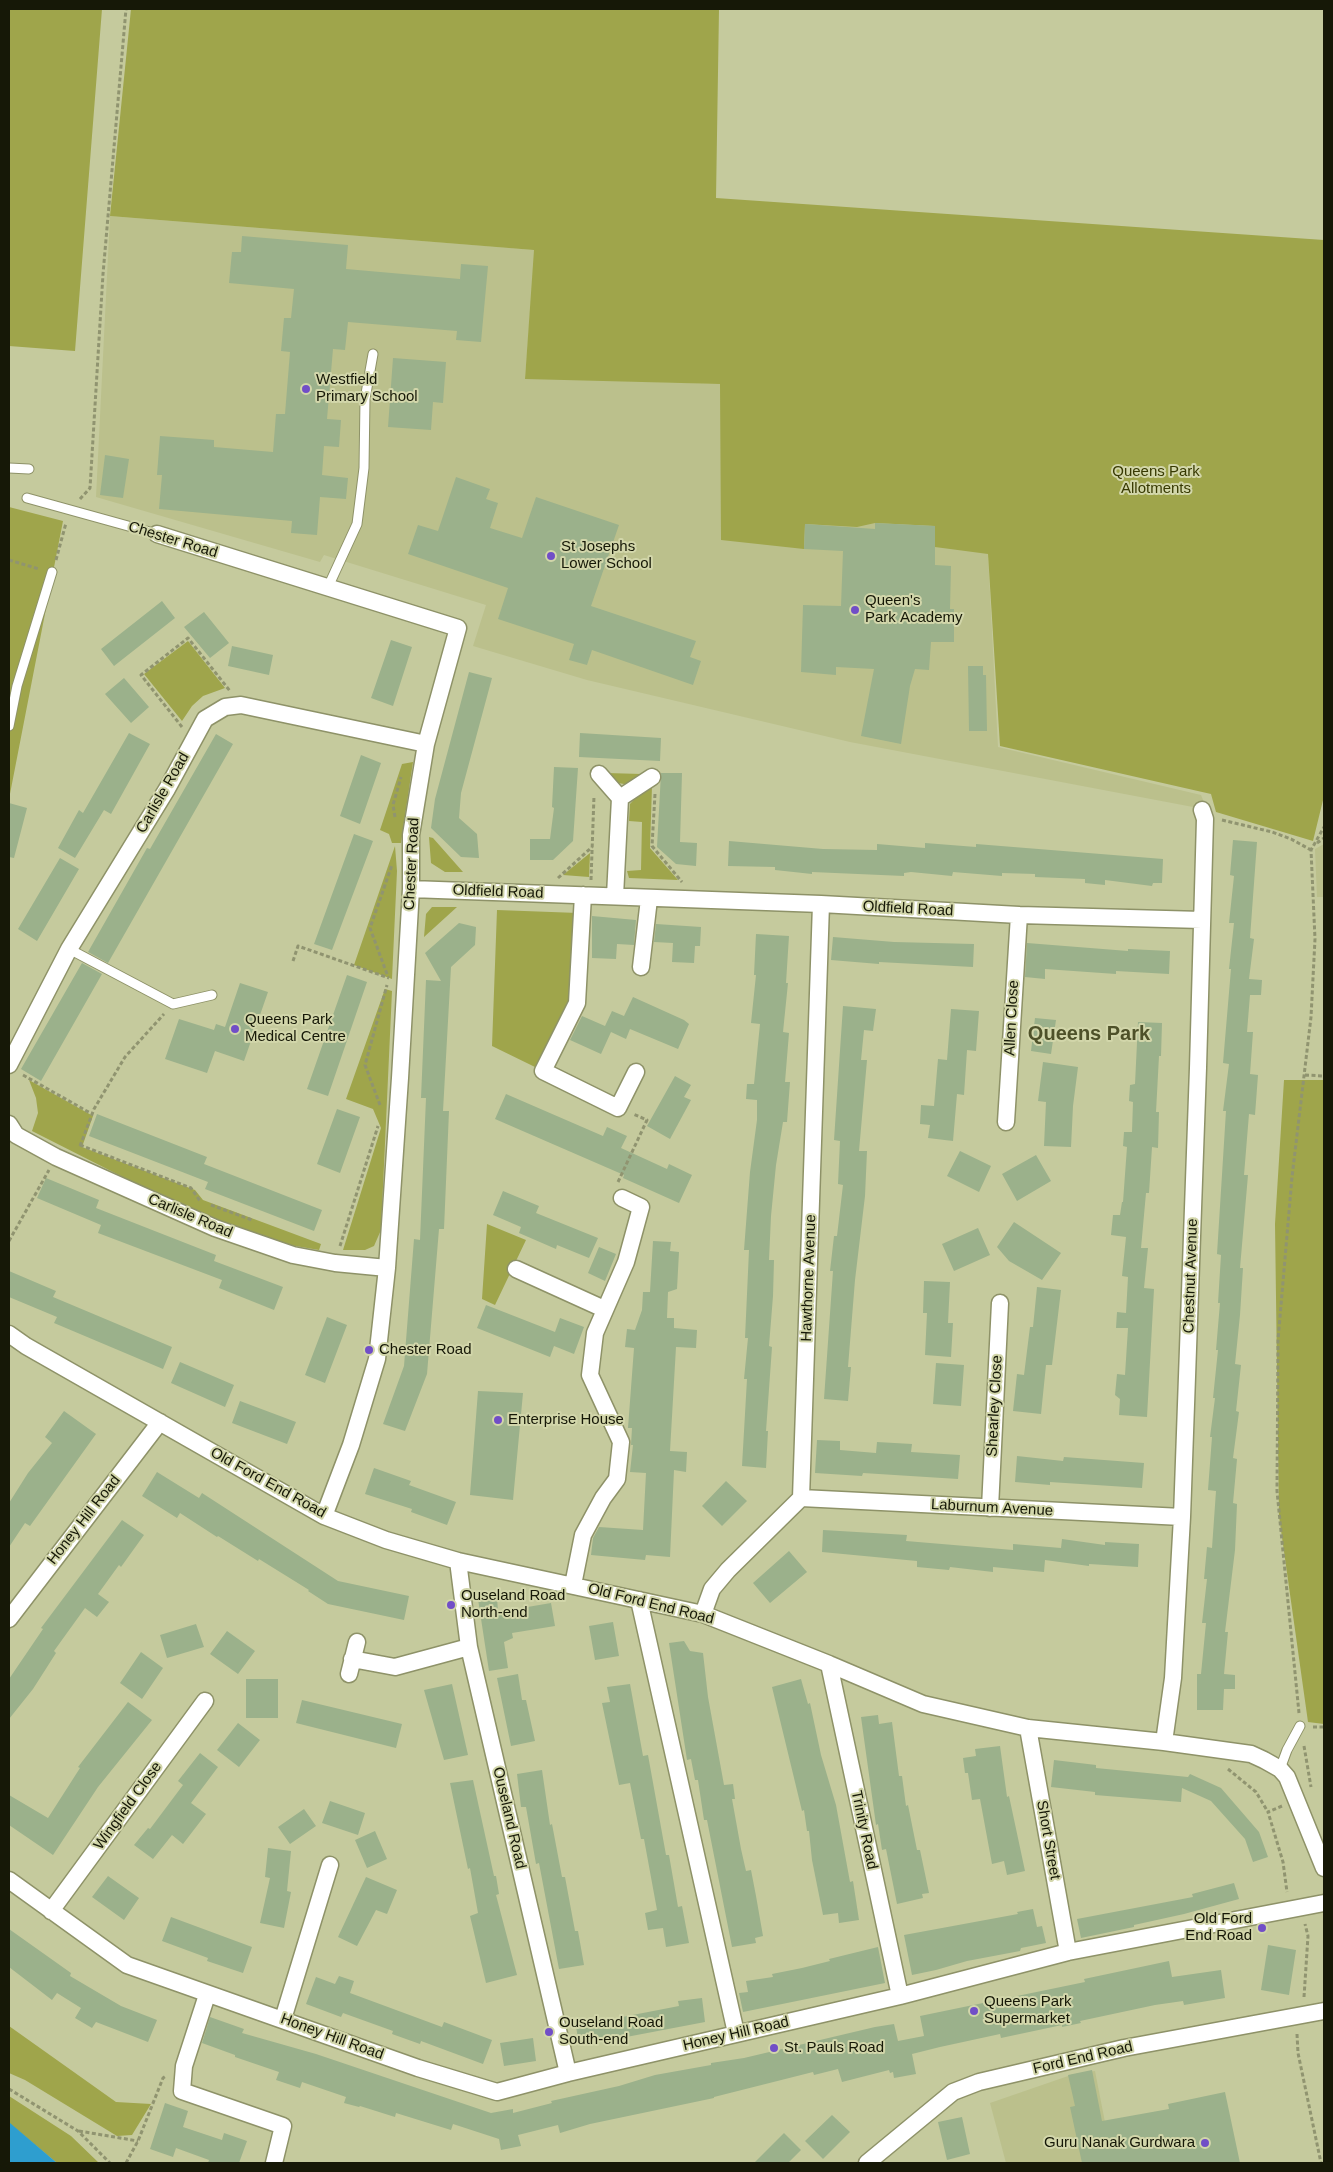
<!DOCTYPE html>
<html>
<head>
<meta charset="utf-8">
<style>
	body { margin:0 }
	#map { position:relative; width:1333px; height:2172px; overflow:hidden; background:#c5ca9d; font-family:Helvetica,sans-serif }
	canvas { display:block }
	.frame { position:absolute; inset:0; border:10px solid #161807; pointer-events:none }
</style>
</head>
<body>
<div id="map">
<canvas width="1333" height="2172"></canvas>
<div class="frame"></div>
</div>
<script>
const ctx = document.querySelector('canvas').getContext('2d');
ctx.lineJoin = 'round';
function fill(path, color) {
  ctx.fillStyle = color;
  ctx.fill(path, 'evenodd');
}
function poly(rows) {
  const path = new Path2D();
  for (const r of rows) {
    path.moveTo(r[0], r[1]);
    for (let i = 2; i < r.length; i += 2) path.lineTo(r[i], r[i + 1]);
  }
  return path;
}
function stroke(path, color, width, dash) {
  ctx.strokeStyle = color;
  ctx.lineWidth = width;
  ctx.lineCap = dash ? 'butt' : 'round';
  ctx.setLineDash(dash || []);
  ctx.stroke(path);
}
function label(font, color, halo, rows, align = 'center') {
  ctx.font = font + ' Helvetica,sans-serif';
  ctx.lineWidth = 4;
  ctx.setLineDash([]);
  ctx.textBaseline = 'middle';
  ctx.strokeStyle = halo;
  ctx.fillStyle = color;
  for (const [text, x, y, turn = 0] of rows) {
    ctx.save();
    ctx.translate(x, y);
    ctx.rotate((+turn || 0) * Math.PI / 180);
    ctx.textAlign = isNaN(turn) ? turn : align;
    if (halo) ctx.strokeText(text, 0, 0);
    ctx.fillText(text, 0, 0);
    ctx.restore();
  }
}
const built = poly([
	[110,216,535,250,525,378,720,384,988,554,998,747,1201,795,1208,812,1193,807,850,742,587,680,473,646,486,605,324,555,320,562,96,497],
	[1324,844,1324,897,1317,897,1315,849],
	[1095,2071,1113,2163,1006,2163,990,2103,1074,2074]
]);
const green = poly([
	[9,9,102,9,75,351,9,346],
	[131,9,719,9,716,198,1324,240,1324,796,1313,841,1216,812,1211,794,1000,746,988,554,935,547,935,526,875,523,857,527,805,524,804,549,721,540,720,384,525,379,534,250,110,216],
	[9,507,63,521,9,799],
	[188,641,225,688,203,696,192,706,182,721,144,674],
	[413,762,401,843,392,843,389,834,380,830,402,764],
	[606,773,642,774,630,785,618,783],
	[652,786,650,848,678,880,629,878,627,871,641,870,642,822,629,821,630,804,638,795],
	[429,837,433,838,463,872,445,872,431,863],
	[395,846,397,871,392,979,354,965],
	[590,853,589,877,563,875],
	[432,907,457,907,424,937,426,914],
	[497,910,578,913,571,999,535,1067,492,1046],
	[385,989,392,991,381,1230,374,1246,365,1250,343,1250,381,1128,373,1109,346,1099],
	[29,1080,93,1116,82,1147,195,1190,203,1200,321,1244,319,1250,278,1243,186,1209,32,1131,38,1113,36,1098],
	[1284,1080,1324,1080,1324,1724,1308,1722,1279,1516,1275,1224],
	[487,1224,526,1240,495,1305,482,1299],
	[9,2026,116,2102,151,2104,132,2135,117,2136,25,2080,9,2073],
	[9,2096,71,2136,99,2163,57,2163,9,2123]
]);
const water = poly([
	[9,2123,10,2123,57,2163,9,2163]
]);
const building = poly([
	[242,236,348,245,346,269,460,279,461,264,488,266,481,342,456,340,457,331,348,322,345,350,333,349,327,419,341,420,339,447,324,446,322,475,348,478,346,499,320,497,317,535,291,533,292,521,159,509,162,475,157,475,160,436,214,440,214,447,273,452,276,414,285,414,290,352,281,351,284,318,291,318,294,289,229,283,232,252,241,252],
	[393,358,446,362,443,403,433,402,431,430,388,427],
	[105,455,129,459,123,498,100,495],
	[456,477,490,489,486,499,498,503,490,528,522,538,536,497,619,525,591,606,696,641,690,657,701,661,693,685,592,650,587,665,569,660,574,644,498,619,508,588,408,554,418,525,438,531],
	[875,523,935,526,935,565,951,566,950,609,954,609,954,642,931,642,929,670,915,669,910,686,901,744,861,736,874,669,836,667,836,675,801,672,803,605,841,606,843,551,804,549,805,524,875,529],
	[162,601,175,618,114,666,101,649],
	[204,612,229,643,210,658,184,627],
	[391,640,412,647,393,706,371,698],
	[232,646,273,655,269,675,228,666],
	[968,666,983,666,983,675,986,675,987,731,969,731],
	[469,672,492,678,461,793,459,818,477,834,479,858,461,857,431,828,435,799],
	[124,678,149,707,131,723,105,694],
	[129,733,150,744,111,814,104,810,75,858,58,848,79,810,83,813],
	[580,733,661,738,660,761,579,757],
	[216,734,233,744,108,963,88,952,147,848,150,849],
	[361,755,381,763,360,824,340,816],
	[554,767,578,768,573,841,553,860,530,860,530,839,550,839,554,808,552,807],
	[661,773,682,773,680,842,697,843,696,866,676,864,657,847],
	[9,803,27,808,14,858,9,857],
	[354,834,373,841,332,950,314,944],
	[1233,840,1257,842,1250,938,1254,939,1249,979,1262,980,1261,995,1250,995,1247,1032,1253,1032,1250,1074,1258,1075,1255,1115,1249,1114,1244,1175,1248,1175,1240,1268,1243,1268,1240,1315,1235,1364,1241,1365,1236,1411,1239,1412,1233,1458,1237,1459,1233,1503,1237,1504,1235,1550,1225,1632,1228,1632,1224,1674,1235,1675,1235,1689,1224,1689,1223,1710,1197,1710,1197,1674,1201,1674,1206,1623,1202,1623,1207,1579,1204,1579,1207,1547,1212,1548,1216,1491,1208,1490,1212,1437,1210,1437,1215,1398,1213,1398,1218,1350,1216,1350,1220,1303,1218,1303,1221,1255,1217,1254,1226,1111,1223,1111,1229,1064,1223,1063,1231,969,1229,969,1234,923,1229,923,1234,876,1230,875],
	[729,841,823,849,877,850,877,844,925,848,925,843,976,847,976,844,1163,859,1162,883,1153,883,1152,886,1105,880,1105,885,1085,883,1085,879,1035,877,1035,874,1002,873,1002,876,953,872,952,876,911,872,904,873,904,876,812,872,812,874,775,870,775,867,728,866],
	[60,858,79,869,37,941,18,929],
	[592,916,636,920,634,945,617,944,616,959,592,958],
	[459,923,476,927,475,945,451,967,443,1111,449,1111,444,1229,439,1229,427,1374,405,1431,383,1424,404,1366,414,1239,420,1240,426,1098,421,1098,426,980,441,981,425,953],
	[656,924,701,927,700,946,695,946,694,963,672,962,673,943,654,942],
	[756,934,789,936,786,983,788,983,783,1032,789,1033,785,1082,790,1082,787,1122,783,1122,776,1165,771,1216,769,1260,774,1260,773,1296,769,1346,772,1347,766,1431,768,1431,766,1468,742,1466,747,1379,744,1379,748,1338,745,1338,749,1250,744,1250,750,1172,757,1120,757,1100,746,1099,747,1084,754,1084,760,1024,751,1023,756,975,754,975],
	[833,937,894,942,974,944,973,967,879,962,879,964,831,960],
	[1027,943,1128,951,1128,949,1170,951,1169,974,1116,971,1116,974,1045,969,1045,979,1025,977],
	[82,963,102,974,41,1081,21,1069],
	[347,975,367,982,328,1096,307,1089],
	[240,983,268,992,244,1061,215,1051,207,1073,165,1059,179,1019,214,1030,216,1024,225,1027],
	[633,997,684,1020,689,1024,678,1049,630,1029,626,1039,611,1032,601,1054,570,1040,582,1016,605,1026,612,1011,624,1016],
	[843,1006,876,1009,873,1031,864,1030,861,1060,867,1060,859,1151,867,1151,865,1196,855,1280,848,1367,851,1367,848,1401,824,1399,833,1271,830,1271,834,1236,837,1236,843,1185,838,1184,840,1141,834,1140],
	[951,1009,979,1011,976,1051,967,1050,964,1095,957,1094,953,1141,928,1138,930,1125,920,1124,921,1105,934,1106,938,1059,947,1060],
	[1035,1018,1056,1020,1051,1054,1031,1051],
	[1138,1022,1162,1023,1161,1056,1159,1056,1156,1112,1159,1112,1158,1148,1152,1147,1149,1193,1146,1193,1141,1248,1148,1248,1144,1288,1154,1289,1147,1417,1119,1415,1120,1399,1115,1395,1117,1374,1125,1375,1128,1328,1116,1328,1117,1312,1126,1313,1128,1277,1122,1276,1126,1237,1111,1235,1113,1215,1120,1215,1122,1202,1123,1202,1127,1147,1123,1146,1124,1132,1132,1132,1133,1102,1129,1101,1130,1085,1135,1084],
	[1043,1062,1078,1067,1073,1106,1071,1147,1044,1146,1046,1102,1038,1101],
	[675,1076,691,1085,684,1097,691,1100,670,1139,647,1126],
	[506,1094,603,1136,607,1127,627,1136,621,1148,667,1169,669,1164,692,1175,679,1203,623,1178,624,1175,495,1119],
	[337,1109,360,1117,340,1173,317,1164],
	[97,1114,207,1157,204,1164,322,1210,314,1231,205,1189,208,1182,89,1136],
	[960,1151,991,1166,979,1192,947,1176],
	[1036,1155,1051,1181,1017,1201,1002,1174],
	[46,1178,99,1200,96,1208,216,1255,214,1261,283,1287,274,1310,219,1288,222,1280,98,1233,101,1225,37,1198],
	[503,1191,539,1206,536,1213,598,1238,589,1258,557,1245,556,1249,519,1233,521,1227,493,1215],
	[1014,1222,1061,1253,1042,1280,1009,1261,997,1247],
	[978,1228,990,1255,954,1271,942,1244],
	[653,1241,671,1242,670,1251,679,1252,677,1289,668,1292,667,1318,674,1318,674,1328,697,1330,696,1348,676,1347,670,1451,687,1452,686,1472,674,1470,670,1557,646,1555,645,1560,591,1555,593,1538,599,1527,643,1530,646,1473,630,1472,633,1445,631,1445,632,1428,628,1428,634,1348,625,1347,627,1329,635,1330,642,1310,643,1292,650,1292],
	[599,1247,616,1254,605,1281,588,1273],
	[9,1271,56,1291,53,1297,172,1347,163,1369,54,1323,57,1317,9,1297],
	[924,1281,950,1282,948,1323,953,1323,951,1357,925,1355,927,1313,923,1313],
	[1037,1287,1061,1290,1052,1365,1046,1365,1041,1414,1013,1411,1017,1374,1024,1375,1030,1327,1033,1327],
	[486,1305,555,1332,560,1318,584,1327,574,1354,554,1346,550,1357,477,1328],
	[327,1317,347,1325,325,1383,305,1375],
	[180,1362,234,1385,225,1407,171,1383],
	[936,1363,964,1365,961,1406,933,1404],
	[478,1391,523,1393,513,1500,470,1495],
	[240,1401,296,1422,287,1444,232,1423],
	[64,1411,96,1434,30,1526,25,1523,9,1547,9,1503,28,1473,52,1443,45,1437],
	[817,1440,840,1441,840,1450,876,1453,877,1442,912,1444,911,1452,960,1455,958,1479,863,1473,862,1476,815,1473],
	[1017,1456,1063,1461,1064,1457,1144,1463,1142,1488,1050,1482,1050,1485,1015,1482],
	[374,1468,411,1481,409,1485,456,1502,447,1525,411,1512,412,1509,365,1494],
	[157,1472,199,1498,202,1493,338,1581,409,1596,404,1620,328,1604,308,1591,309,1590,259,1559,258,1561,218,1536,217,1537,180,1513,177,1518,142,1496],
	[726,1481,747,1501,722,1526,702,1506],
	[122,1520,144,1535,121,1567,119,1565,98,1594,109,1602,97,1617,85,1608,54,1651,56,1653,33,1689,9,1719,9,1679,43,1629,41,1628],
	[823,1530,907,1535,906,1541,1013,1550,1013,1544,1061,1548,1062,1539,1105,1545,1105,1542,1139,1544,1138,1567,1089,1564,1089,1566,1045,1560,1044,1572,993,1567,993,1572,950,1567,949,1570,917,1567,917,1561,822,1552],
	[789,1551,807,1572,770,1603,753,1583],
	[497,1597,498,1612,551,1603,555,1626,512,1633,513,1638,504,1642,508,1668,489,1671,478,1599],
	[613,1622,619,1656,595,1660,589,1626],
	[196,1624,204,1647,167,1658,160,1635],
	[227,1631,255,1651,238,1674,210,1654],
	[684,1641,690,1651,703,1653,708,1697,724,1785,733,1784,735,1799,732,1799,741,1849,746,1871,751,1870,756,1896,763,1936,755,1938,756,1943,732,1947,707,1820,704,1820,698,1780,695,1780,691,1759,687,1760,669,1643],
	[141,1652,163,1668,142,1699,120,1683],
	[518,1674,522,1700,526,1700,535,1741,511,1746,497,1678],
	[246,1679,278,1679,278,1718,246,1718],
	[801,1679,808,1704,810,1703,821,1755,836,1805,850,1882,853,1881,859,1920,839,1923,838,1913,823,1915,812,1860,809,1831,807,1831,804,1810,802,1811,772,1687],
	[452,1684,468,1755,444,1760,424,1690],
	[630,1684,643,1756,648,1755,666,1855,669,1855,678,1907,682,1906,689,1943,666,1947,663,1928,648,1930,645,1913,657,1910,644,1839,641,1839,630,1783,619,1785,602,1703,610,1702,607,1687],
	[302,1700,402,1724,396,1748,296,1723],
	[128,1702,152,1720,98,1787,53,1855,9,1825,9,1795,48,1818,80,1768,78,1767],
	[878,1715,879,1724,892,1722,899,1776,902,1776,906,1806,908,1805,917,1850,920,1850,929,1893,922,1894,923,1898,897,1904,886,1849,882,1850,878,1824,876,1825,861,1717],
	[238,1723,260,1740,239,1767,217,1750],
	[1000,1746,1007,1797,1009,1796,1025,1871,1007,1875,1004,1861,992,1864,980,1799,972,1800,968,1773,965,1773,963,1758,976,1756,975,1749],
	[200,1753,218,1767,191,1803,206,1814,183,1844,172,1835,153,1859,134,1845,148,1828,150,1829,183,1785,178,1781],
	[1054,1760,1096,1765,1096,1768,1188,1777,1190,1774,1221,1788,1259,1832,1268,1857,1253,1862,1245,1839,1211,1801,1182,1788,1181,1802,1095,1795,1095,1792,1051,1787],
	[542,1770,550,1825,552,1824,562,1877,565,1877,575,1931,578,1931,584,1965,559,1969,539,1863,536,1864,526,1807,521,1807,517,1774],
	[473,1780,494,1876,496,1876,499,1894,496,1895,517,1975,486,1983,470,1916,478,1913,470,1868,468,1869,450,1783],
	[330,1801,365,1813,358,1835,322,1823],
	[304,1809,316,1826,290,1844,278,1827],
	[375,1831,387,1859,367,1868,355,1840],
	[268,1848,291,1851,287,1891,291,1892,284,1928,260,1923,270,1878,265,1877],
	[108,1876,139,1898,124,1920,92,1897],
	[366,1877,397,1890,387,1914,376,1910,357,1946,338,1937],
	[1234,1883,1239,1899,1184,1914,1134,1925,1134,1927,1081,1938,1077,1919,1193,1897,1192,1894],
	[1033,1909,1037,1927,1042,1926,1046,1943,1021,1948,1020,1951,967,1961,936,1970,912,1975,904,1935,1018,1914,1017,1912],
	[171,1917,252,1947,243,1973,207,1961,208,1958,162,1941],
	[9,1929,71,1973,70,1976,121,2006,157,2020,148,2042,96,2022,92,2028,75,2018,81,2008,57,1993,52,2000,9,1967],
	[1268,1945,1296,1950,1289,1995,1261,1990],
	[878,1947,885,1983,743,2012,739,1993,748,1992,746,1981,773,1977,772,1974,802,1968,830,1961,829,1959],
	[1169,1961,1172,1977,1221,1970,1225,1998,1184,2005,1183,2001,1155,2005,1080,2021,1081,2023,1062,2027,1062,2025,1001,2038,1000,2034,940,2047,912,2054,916,2074,894,2078,893,2072,890,2073,889,2070,842,2082,838,2069,814,2075,813,2072,714,2097,714,2098,590,2124,560,2133,558,2125,518,2135,521,2146,501,2150,499,2139,453,2124,451,2130,396,2113,395,2117,360,2106,359,2107,344,2103,346,2097,302,2082,300,2088,276,2080,279,2072,235,2057,235,2055,202,2043,210,2017,244,2029,242,2033,316,2054,491,2113,513,2109,513,2113,552,2103,551,2101,619,2086,655,2075,711,2065,711,2063,744,2058,875,2027,894,2024,898,2041,924,2036,920,2016,1085,1982,1084,1979],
	[339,1976,354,1981,350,1993,442,2027,444,2022,492,2040,483,2064,421,2041,420,2044,392,2034,393,2031,343,2013,341,2017,306,2004,316,1977,335,1984],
	[702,1998,705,2022,579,2046,576,2026,679,2006,678,2001],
	[533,2038,536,2061,504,2066,500,2043],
	[1092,2070,1102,2121,1169,2109,1168,2104,1225,2092,1240,2163,1082,2163,1070,2107,1075,2106,1068,2075],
	[165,2103,188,2111,183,2127,222,2140,224,2133,247,2141,239,2163,208,2163,209,2160,176,2148,173,2157,150,2149],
	[832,2115,850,2132,823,2159,805,2141],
	[962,2117,970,2154,947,2160,938,2122],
	[784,2133,801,2150,788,2163,754,2163]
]);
const path = poly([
	[80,499,90,488,103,274,126,9],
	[9,560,39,569],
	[56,560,66,523],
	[182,727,141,675,188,638,230,691],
	[655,794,652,846,682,882],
	[395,817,393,805,401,777],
	[1222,820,1272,832,1291,839,1311,850],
	[1317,843,1324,838],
	[558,878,592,847],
	[591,880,594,796],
	[293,961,298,946,389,978],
	[387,974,370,928,392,865],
	[23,1075,92,1114],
	[1305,1075,1324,1076],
	[380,1105,365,1065,387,985],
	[80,1145,191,1188,200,1201],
	[80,1146,94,1109,125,1057,164,1014],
	[618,1182,647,1120,633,1114],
	[211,1205,252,1220],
	[9,1241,49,1170],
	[340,1246,378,1126],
	[1299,1713,1277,1491,1278,1340,1292,1177,1311,1017,1315,939,1311,850,1324,827],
	[1313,1727,1324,1727],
	[1304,1746,1311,1787],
	[1228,1769,1256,1792,1268,1812],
	[1282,1806,1268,1812,1283,1862,1287,1892],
	[1304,1997,1308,1936,1305,1924],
	[1297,2034,1298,2053,1321,2163],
	[9,2089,78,2131,110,2163],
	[79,2131,138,2141],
	[126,2163,138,2141,163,2078,166,2076]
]);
const lane = poly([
	[9,468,29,469],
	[27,498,157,534],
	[328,587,357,524,364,468,365,399,373,354],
	[9,726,17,686,52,572],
	[69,949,173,1004,212,995],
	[1280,1769,1287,1750,1300,1726]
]);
const street = poly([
	[157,534,458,628,426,744,411,835,411,889,400,1078,387,1268,377,1359,351,1445,324,1516],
	[599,774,620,798,615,896],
	[620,798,652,777],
	[411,889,821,904,1019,915,1202,920],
	[583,895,577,1003,543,1071,618,1108,636,1072],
	[641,967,649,899],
	[9,1065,69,949,167,789,205,719,225,707,241,705,426,744],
	[1006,1122,1019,915],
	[9,1124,16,1135,56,1157,215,1228,293,1255,335,1263,387,1268],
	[516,1269,604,1309],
	[9,1334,26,1346,324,1516,386,1540,458,1561,703,1614,829,1664,923,1704,1028,1728,1164,1742,1251,1754,1264,1760,1280,1769,1287,1777,1324,1868],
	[801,1498,1182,1517],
	[990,1508,1000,1303],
	[458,1561,469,1647,568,2073],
	[573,1585,583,1535,603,1498,617,1479,621,1442,590,1375,595,1333,626,1262,641,1207,622,1198],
	[639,1600,736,2033],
	[703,1614,712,1589,728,1570,801,1498,821,904],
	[9,1619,160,1422],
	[352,1659,395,1667,469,1647],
	[829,1664,900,1996],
	[349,1674,357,1642],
	[1028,1728,1068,1952],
	[1164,1742,1173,1678,1182,1517,1198,1068,1205,819,1202,810],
	[9,1880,127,1965,418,2068,497,2092,568,2073,900,1996,1068,1952,1324,1903],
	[51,1911,205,1701],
	[207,1995,184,2066,182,2091,283,2126,274,2163],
	[283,2019,330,1865],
	[867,2163,953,2092,979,2082,1124,2048,1324,2011]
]);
const markers = [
	[306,389,5,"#714ec7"],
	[551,556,5,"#714ec7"],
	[855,610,5,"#714ec7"],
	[235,1029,5,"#714ec7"],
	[369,1350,5,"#714ec7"],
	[498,1420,5,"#714ec7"],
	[451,1605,5,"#714ec7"],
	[1262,1928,5,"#714ec7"],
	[974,2011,5,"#714ec7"],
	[549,2032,5,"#714ec7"],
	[774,2048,5,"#714ec7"],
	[1205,2143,5,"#714ec7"]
];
const poiNames = [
	["Westfield",316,380],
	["Primary School",316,397],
	["St Josephs",561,547],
	["Lower School",561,564],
	["Queen's",865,601],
	["Park Academy",865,618],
	["Queens Park",245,1020],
	["Medical Centre",245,1037],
	["Chester Road",379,1350],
	["Enterprise House",508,1420],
	["Ouseland Road",461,1596],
	["North-end",461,1613],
	["Old Ford",1252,1919,"right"],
	["End Road",1252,1936,"right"],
	["Queens Park",984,2002],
	["Supermarket",984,2019],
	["Ouseland Road",559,2023],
	["South-end",559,2040],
	["St. Pauls Road",784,2048],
	["Guru Nanak Gurdwara",1195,2143,"right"]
];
const parkNames = [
	["Queens Park",1156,472],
	["Allotments",1156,489]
];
const streetNames = [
	["Chester Road",173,540,17],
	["Carlisle Road",163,793,-60],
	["Chester Road",412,864,-87],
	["Oldfield Road",498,892,2],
	["Oldfield Road",908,909,3],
	["Allen Close",1012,1018,-87],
	["Carlisle Road",190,1216,23],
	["Chestnut Avenue",1191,1276,-88],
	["Hawthorne Avenue",809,1278,-88],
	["Shearley Close",995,1406,-87],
	["Old Ford End Road",268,1483,29],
	["Laburnum Avenue",992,1508,3],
	["Honey Hill Road",84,1520,-52],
	["Old Ford End Road",651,1604,14],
	["Wingfield Close",128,1806,-54],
	["Ouseland Road",509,1818,77],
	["Trinity Road",864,1830,78],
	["Short Street",1048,1840,80],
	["Honey Hill Road",736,2034,-13],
	["Honey Hill Road",332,2037,20],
	["Ford End Road",1083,2058,-13]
];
const districtNames = [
	["Queens Park",1089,1034]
];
fill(built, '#bbc08c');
fill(green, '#9fa54b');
fill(water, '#2e9ecf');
fill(building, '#9bb18b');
stroke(lane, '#8e9268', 11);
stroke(street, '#8e9268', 19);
stroke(path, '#909470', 3, [4, 2.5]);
stroke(lane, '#fff', 9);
stroke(street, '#fff', 16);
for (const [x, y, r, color] of markers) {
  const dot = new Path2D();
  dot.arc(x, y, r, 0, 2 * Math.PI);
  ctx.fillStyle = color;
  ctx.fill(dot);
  stroke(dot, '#d2d6aa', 2);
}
label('15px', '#161807', '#d2d6aa', poiNames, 'left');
label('15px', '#373902', '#d2d6aa', parkNames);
label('15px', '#161807', '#d2d6aa', streetNames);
label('bold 20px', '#4e5129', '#d2d6aa', districtNames);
</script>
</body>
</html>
